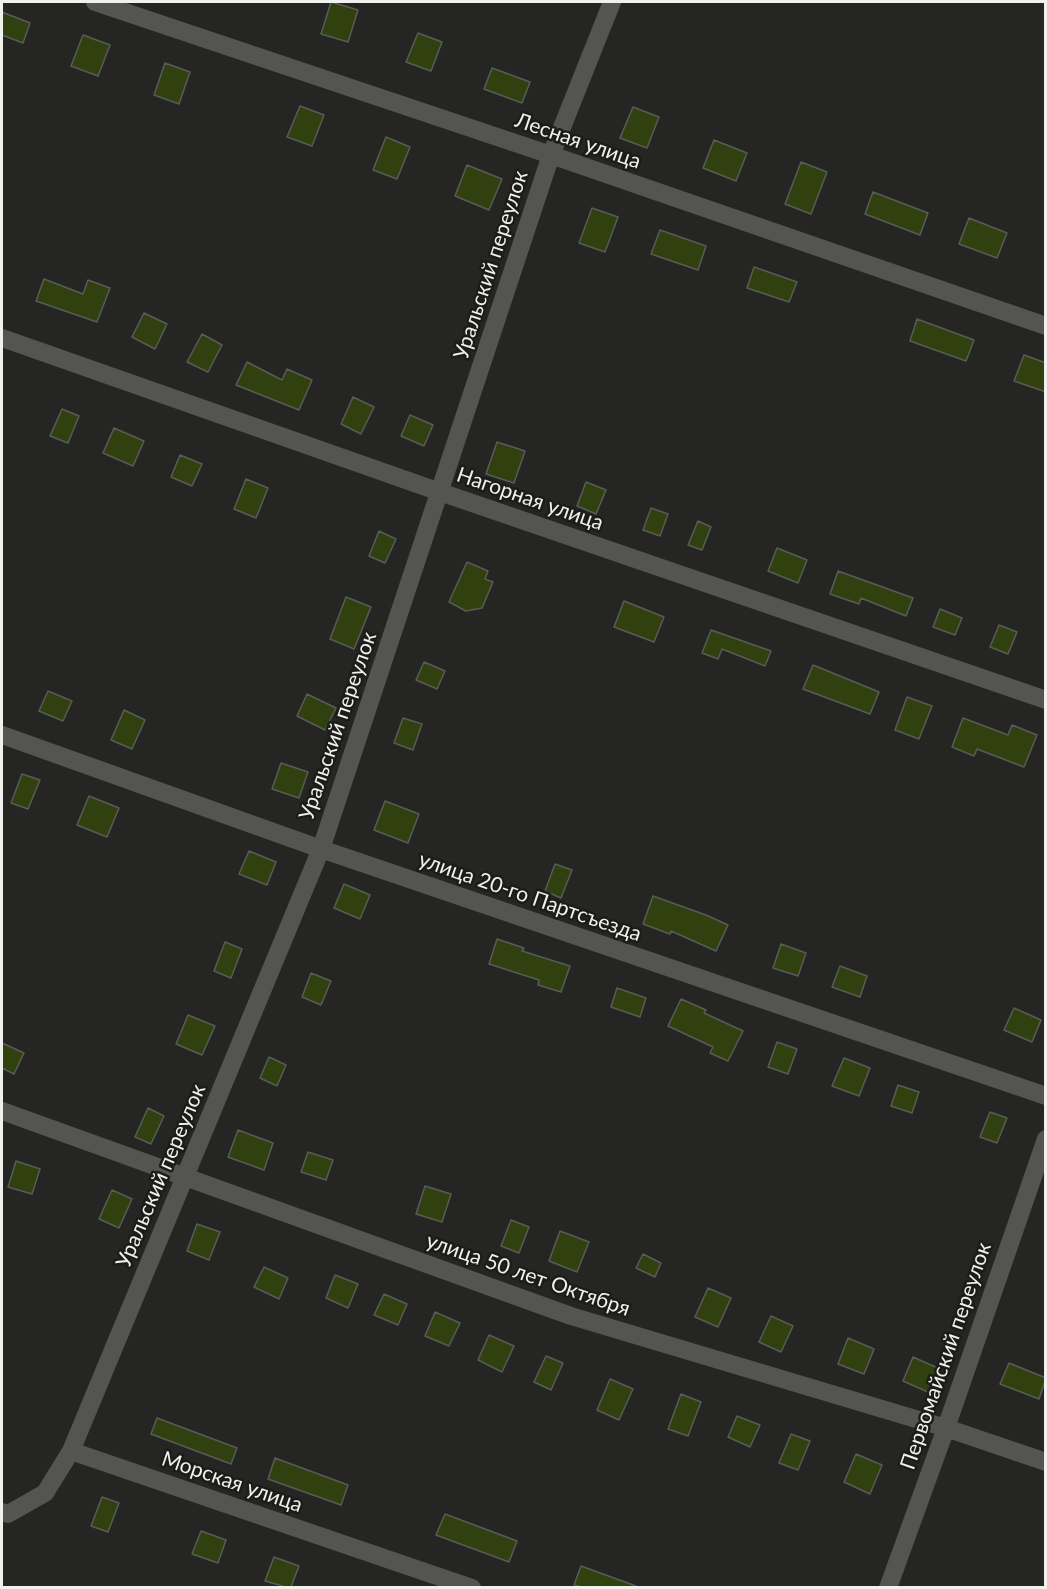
<!DOCTYPE html>
<html>
<head>
<meta charset="utf-8">
<style>
	body { margin:0 }
	#map { position:relative; width:1047px; height:1589px; overflow:hidden; background:#252624; font-family:Lato,sans-serif }
	canvas { display:block }
	.frame { position:absolute; inset:0; border:3px solid #f0f0ef; pointer-events:none }
</style>
</head>
<body>
<div id="map">
<canvas width="1047" height="1589"></canvas>
<div class="frame"></div>
</div>
<script>
const ctx = document.querySelector('canvas').getContext('2d');
ctx.lineJoin = 'round';
function fill(path, color) {
  ctx.fillStyle = color;
  ctx.fill(path, 'evenodd');
}
function poly(rows) {
  const path = new Path2D();
  for (const r of rows) {
    path.moveTo(r[0], r[1]);
    for (let i = 2; i < r.length; i += 2) path.lineTo(r[i], r[i + 1]);
  }
  return path;
}
function stroke(path, color, width, dash) {
  ctx.strokeStyle = color;
  ctx.lineWidth = width;
  ctx.lineCap = dash ? 'butt' : 'round';
  ctx.setLineDash(dash || []);
  ctx.stroke(path);
}
function label(font, color, halo, rows, align = 'center') {
  ctx.font = font + ' Lato,sans-serif';
  ctx.lineWidth = 5;
  ctx.setLineDash([]);
  ctx.textBaseline = 'middle';
  ctx.strokeStyle = halo;
  ctx.fillStyle = color;
  for (const [text, x, y, turn = 0] of rows) {
    ctx.save();
    ctx.translate(x, y);
    ctx.rotate((+turn || 0) * Math.PI / 180);
    ctx.textAlign = isNaN(turn) ? turn : align;
    if (halo) ctx.strokeText(text, 0, 0);
    ctx.fillText(text, 0, 0);
    ctx.restore();
  }
}
const building = poly([
	[331,2,358,10,348,42,321,34,331,2],
	[2,12,30,23,23,43,2,35,2,12],
	[418,33,442,42,431,71,406,62,418,33],
	[83,35,110,45,98,76,71,66,83,35],
	[165,63,190,72,179,104,154,95,165,63],
	[492,68,530,82,522,103,484,89,492,68],
	[300,106,324,115,312,146,287,137,300,106],
	[633,107,659,117,647,148,620,138,633,107],
	[386,137,410,147,397,179,373,170,386,137],
	[714,140,747,153,736,181,703,168,714,140],
	[801,162,827,172,811,214,785,204,801,162],
	[467,165,502,179,489,210,455,196,467,165],
	[873,192,928,213,920,235,865,214,873,192],
	[592,208,618,217,605,252,579,243,592,208],
	[969,218,1007,233,997,258,959,244,969,218],
	[660,230,706,246,698,270,651,254,660,230],
	[754,267,797,282,789,302,747,288,754,267],
	[44,279,83,294,88,280,110,288,97,322,36,301,44,279],
	[144,313,167,324,155,349,132,337,144,313],
	[917,319,974,340,966,361,910,341,917,319],
	[202,334,222,345,208,372,187,362,202,334],
	[1024,355,1046,363,1046,392,1014,381,1024,355],
	[247,362,282,380,287,369,312,380,299,410,236,385,247,362],
	[353,397,374,407,361,434,341,424,353,397],
	[62,409,79,416,68,443,50,436,62,409],
	[410,415,433,425,424,446,401,436,410,415],
	[114,428,144,441,133,466,103,453,114,428],
	[497,442,525,451,514,483,486,474,497,442],
	[180,455,202,464,192,486,171,477,180,455],
	[246,479,268,488,256,518,234,509,246,479],
	[586,482,606,490,596,514,577,506,586,482],
	[651,508,668,514,660,536,643,530,651,508],
	[698,521,711,527,702,550,688,545,698,521],
	[379,531,396,539,385,563,369,556,379,531],
	[777,548,807,560,798,583,768,571,777,548],
	[467,562,488,571,485,579,493,582,482,608,466,611,449,602,467,562],
	[838,571,913,598,906,616,861,598,859,604,830,594,838,571],
	[346,597,371,607,354,649,330,639,346,597],
	[624,601,664,617,654,642,614,627,624,601],
	[940,609,962,618,955,635,933,627,940,609],
	[999,625,1017,632,1008,654,990,647,999,625],
	[711,630,771,651,765,666,722,649,718,659,702,653,711,630],
	[424,662,445,671,437,689,416,680,424,662],
	[813,665,879,692,870,714,803,689,813,665],
	[48,691,72,701,63,721,39,711,48,691],
	[307,694,336,708,325,730,297,716,307,694],
	[907,697,932,706,919,739,895,730,907,697],
	[124,710,145,720,132,749,111,740,124,710],
	[403,718,422,724,413,750,394,743,403,718],
	[963,718,1008,735,1012,725,1037,735,1024,767,977,749,974,756,952,747,963,718],
	[281,763,308,772,299,798,272,789,281,763],
	[22,774,40,780,28,809,11,803,22,774],
	[89,796,119,808,107,837,77,825,89,796],
	[385,801,419,814,408,843,374,830,385,801],
	[249,851,276,862,267,885,239,874,249,851],
	[555,864,572,870,561,898,545,891,555,864],
	[344,884,370,895,360,919,334,908,344,884],
	[653,896,706,915,728,925,716,951,671,931,670,934,643,924,653,896],
	[497,939,524,948,522,951,570,966,561,992,538,985,539,980,489,964,497,939],
	[225,942,242,949,231,978,214,971,225,942],
	[781,944,806,953,798,976,773,968,781,944],
	[840,966,867,976,860,997,832,987,840,966],
	[311,973,331,981,321,1005,302,997,311,973],
	[617,988,646,998,640,1017,611,1007,617,988],
	[681,999,706,1010,704,1013,743,1031,728,1061,710,1053,713,1047,668,1026,681,999],
	[1014,1008,1041,1020,1032,1042,1004,1030,1014,1008],
	[188,1015,215,1026,202,1055,176,1044,188,1015],
	[777,1042,797,1049,788,1074,768,1067,777,1042],
	[2,1043,24,1053,14,1074,2,1068,2,1043],
	[269,1057,286,1065,277,1086,260,1078,269,1057],
	[844,1058,870,1068,859,1096,832,1086,844,1058],
	[898,1085,919,1092,912,1113,891,1106,898,1085],
	[148,1108,164,1116,151,1144,135,1137,148,1108],
	[990,1112,1007,1118,997,1143,980,1137,990,1112],
	[238,1130,273,1143,264,1170,228,1157,238,1130],
	[308,1152,333,1160,326,1180,301,1172,308,1152],
	[16,1161,40,1169,32,1194,8,1187,16,1161],
	[425,1186,451,1194,442,1222,416,1214,425,1186],
	[112,1190,132,1199,119,1228,99,1219,112,1190],
	[511,1220,529,1227,519,1253,501,1246,511,1220],
	[197,1224,220,1232,209,1260,187,1251,197,1224],
	[560,1231,589,1242,577,1272,549,1261,560,1231],
	[643,1254,661,1263,655,1277,636,1268,643,1254],
	[264,1267,288,1278,279,1299,254,1287,264,1267],
	[335,1275,358,1284,348,1308,326,1298,335,1275],
	[708,1288,731,1298,718,1327,695,1317,708,1288],
	[384,1294,407,1304,398,1325,374,1315,384,1294],
	[435,1312,460,1323,449,1346,425,1336,435,1312],
	[771,1316,793,1326,781,1352,759,1342,771,1316],
	[489,1335,514,1346,502,1372,478,1360,489,1335],
	[848,1338,874,1349,864,1374,838,1364,848,1338],
	[546,1356,563,1363,551,1390,534,1382,546,1356],
	[913,1357,940,1369,930,1393,903,1381,913,1357],
	[1009,1363,1046,1378,1039,1399,1000,1384,1009,1363],
	[610,1379,633,1389,619,1420,597,1410,610,1379],
	[681,1394,701,1402,688,1436,668,1429,681,1394],
	[737,1416,760,1425,750,1447,728,1437,737,1416],
	[157,1418,237,1448,231,1464,151,1434,157,1418],
	[791,1434,810,1441,798,1470,779,1463,791,1434],
	[856,1454,882,1465,870,1494,844,1482,856,1454],
	[275,1458,348,1485,341,1505,268,1479,275,1458],
	[102,1497,119,1503,108,1532,91,1526,102,1497],
	[445,1514,517,1541,509,1562,436,1535,445,1514],
	[201,1531,226,1540,218,1563,192,1554,201,1531],
	[274,1557,299,1566,291,1587,286,1587,265,1581,274,1557],
	[581,1566,636,1586,636,1587,582,1587,574,1585,581,1566]
]);
const street = poly([
	[95,2,551,155,1046,326],
	[2,338,440,492,1046,700],
	[2,735,321,849,1046,1096],
	[2,1111,571,1316,946,1428,1046,1462],
	[71,1451,321,849,551,155,612,2],
	[2,1512,8,1514,45,1493,71,1451,472,1588],
	[888,1588,946,1428,1046,1139]
]);
const streetNames = [
	["Лесная улица",578,141,19],
	["Уральский переулок",491,265,-72],
	["Нагорная улица",530,499,19],
	["Уральский переулок",338,726,-71],
	["улица 20-го Партсъезда",530,897,19],
	["Уральский переулок",161,1176,-67],
	["улица 50 лет Октября",528,1275,19],
	["Первомайский переулок",946,1356,-71],
	["Морская улица",232,1482,19]
];
fill(building, '#30400e');
stroke(building, '#5a5b59', 1.5);
stroke(street, '#545552', 18);
label('21px', '#f0f0ef', '#1c1c1a', streetNames);
</script>
</body>
</html>
